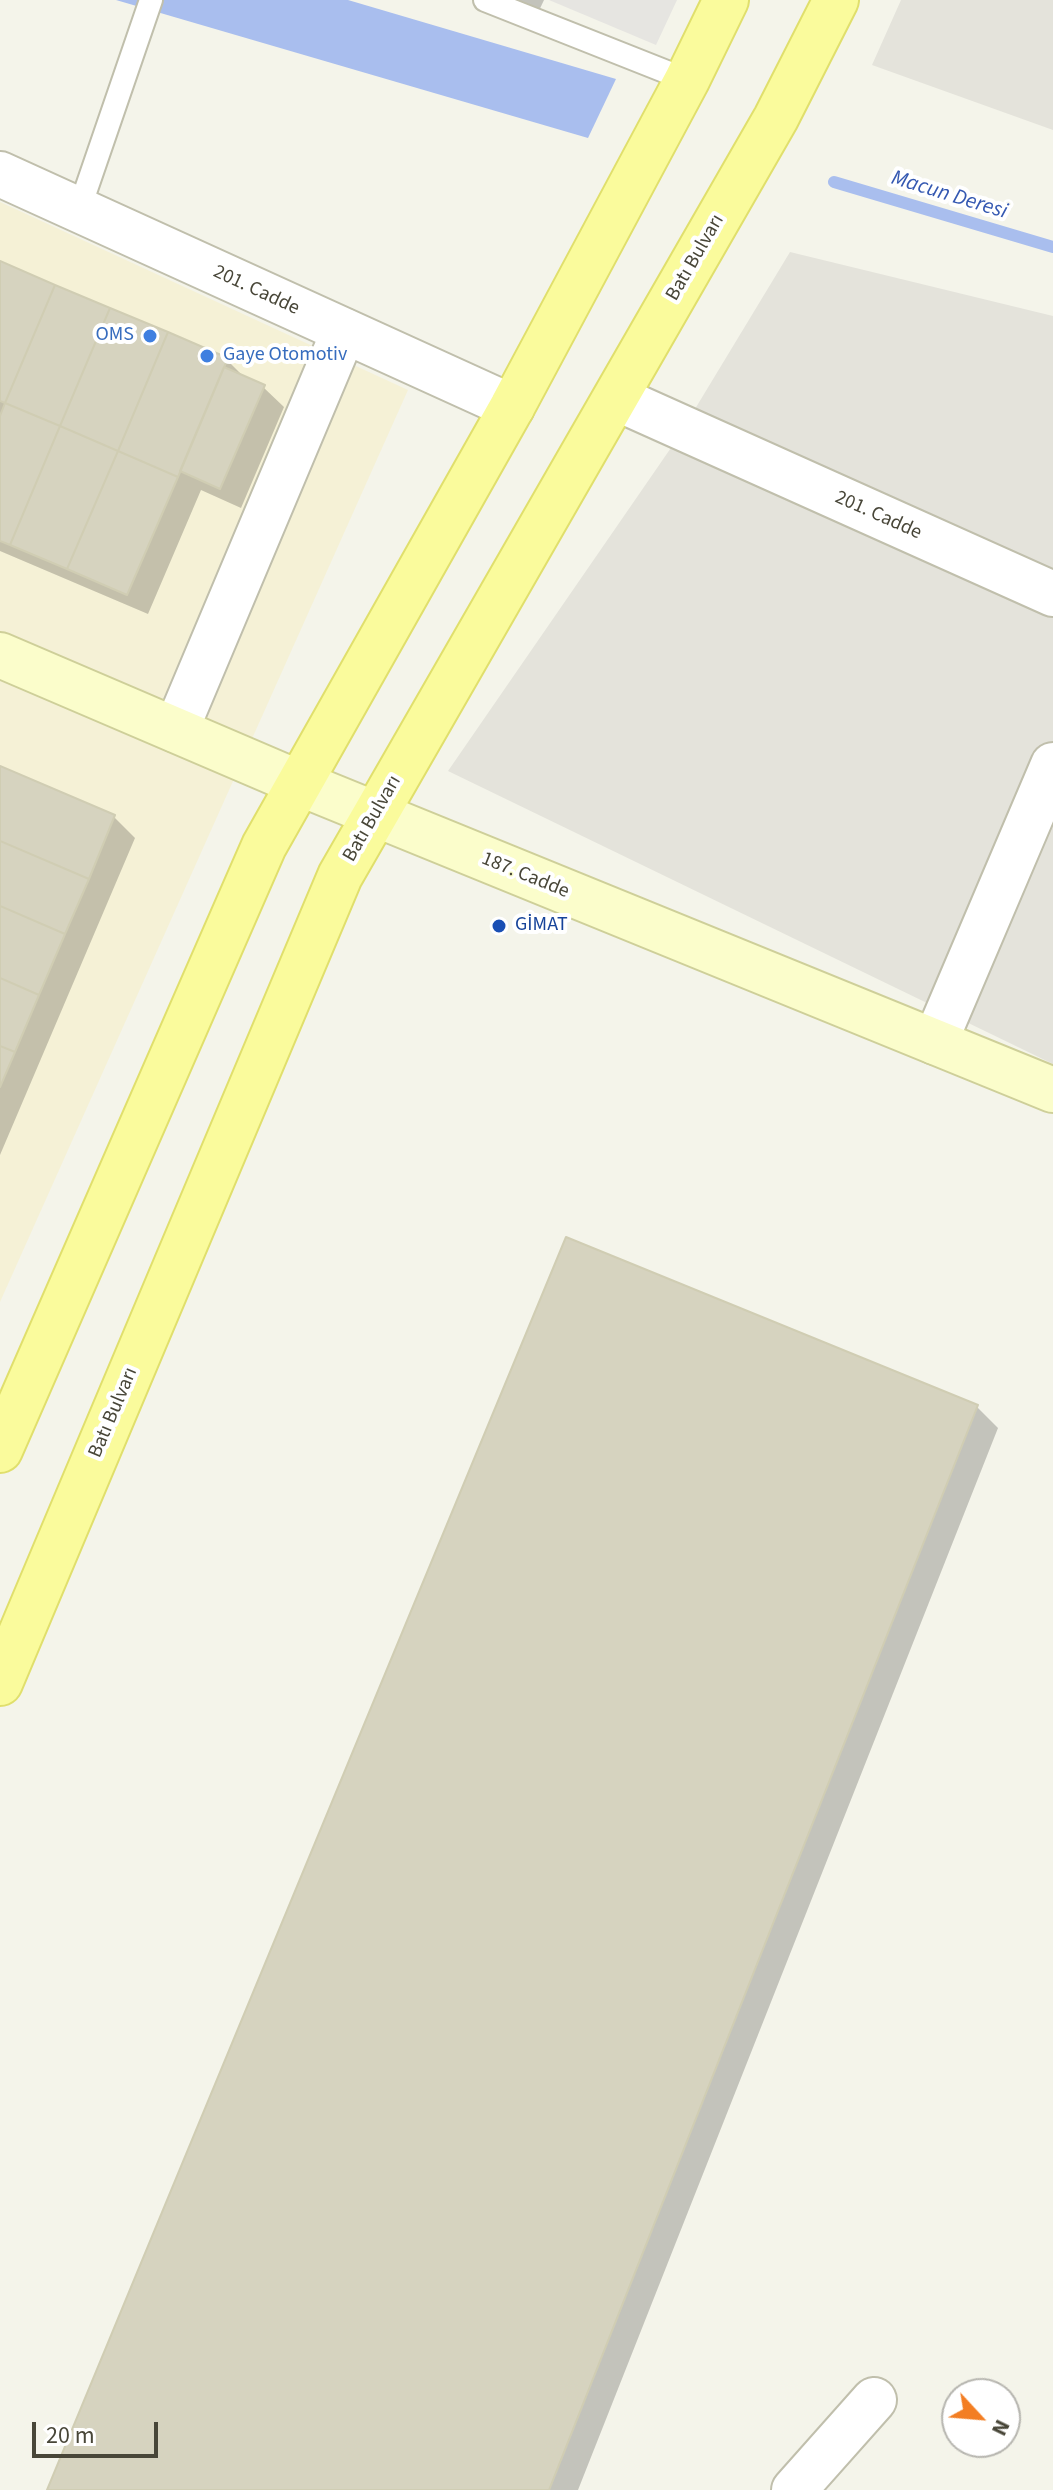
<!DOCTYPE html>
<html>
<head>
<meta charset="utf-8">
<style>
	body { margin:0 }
	#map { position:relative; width:1053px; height:2490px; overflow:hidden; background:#f4f4ea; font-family:"Source Sans 3",sans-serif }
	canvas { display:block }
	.north { position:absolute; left:941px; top:2378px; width:80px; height:80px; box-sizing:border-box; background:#fff; border:2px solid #b6b5af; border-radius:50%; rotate:116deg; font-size:22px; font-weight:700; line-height:32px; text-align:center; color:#484638 }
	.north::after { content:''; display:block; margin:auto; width:28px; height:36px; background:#f37e23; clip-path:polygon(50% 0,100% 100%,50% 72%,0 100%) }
	.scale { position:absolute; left:32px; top:2422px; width:126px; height:36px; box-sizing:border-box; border:4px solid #484638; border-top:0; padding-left:10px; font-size:24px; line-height:28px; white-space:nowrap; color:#484638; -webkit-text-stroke:6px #fff; paint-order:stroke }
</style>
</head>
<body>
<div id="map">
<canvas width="1053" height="2490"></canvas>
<div class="north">N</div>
<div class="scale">20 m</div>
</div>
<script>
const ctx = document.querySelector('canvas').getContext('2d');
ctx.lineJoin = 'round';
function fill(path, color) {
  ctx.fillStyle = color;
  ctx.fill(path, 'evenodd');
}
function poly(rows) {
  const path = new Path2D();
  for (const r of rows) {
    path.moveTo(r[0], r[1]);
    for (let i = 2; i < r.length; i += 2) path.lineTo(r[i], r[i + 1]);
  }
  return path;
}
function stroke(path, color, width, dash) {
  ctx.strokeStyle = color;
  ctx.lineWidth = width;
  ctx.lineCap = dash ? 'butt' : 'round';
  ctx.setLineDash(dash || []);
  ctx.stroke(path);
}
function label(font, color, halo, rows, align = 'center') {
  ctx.font = font + ' "Source Sans 3",sans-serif';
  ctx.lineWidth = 8;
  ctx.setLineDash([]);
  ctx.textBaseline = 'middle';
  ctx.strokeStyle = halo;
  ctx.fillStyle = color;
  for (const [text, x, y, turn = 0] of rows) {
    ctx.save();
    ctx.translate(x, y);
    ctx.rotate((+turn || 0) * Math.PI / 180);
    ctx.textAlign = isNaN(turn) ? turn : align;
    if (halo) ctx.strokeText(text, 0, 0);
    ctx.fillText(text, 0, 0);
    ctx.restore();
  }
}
const commercial = poly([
	[0,202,408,390,0,1302]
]);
const industrial = poly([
	[901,0,1053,0,1053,130,872,65],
	[790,252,1053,316,1053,1064,448,771,675,442]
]);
const parking = poly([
	[549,0,677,0,656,45]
]);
const water = poly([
	[116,0,348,0,616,79,588,138]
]);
const shadow = poly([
	[499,0,544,0,536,17],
	[0,263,227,360,246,379,263,387,284,407,241,508,201,490,148,614,0,551],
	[0,768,114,817,135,838,0,1155],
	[977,1407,998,1428,578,2490,49,2490]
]);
const stream = poly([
	[834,182,1053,247]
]);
const building = poly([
	[0,261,55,285,5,403,0,401,0,261],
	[55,285,110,308,60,426,5,403,55,285],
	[110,308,168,332,118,451,60,426,110,308],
	[168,332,228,358,178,477,118,451,168,332],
	[224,367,265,385,220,489,180,471,224,367],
	[5,403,60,426,10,545,0,541,0,416,5,403],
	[60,426,118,451,67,569,10,545,60,426],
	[118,451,178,477,127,595,67,569,118,451],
	[0,766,115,815,89,879,0,841,0,766],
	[0,841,89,879,65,934,0,906,0,841],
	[0,906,65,934,39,995,0,978,0,906],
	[0,978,39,995,15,1052,0,1046,0,978],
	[0,1046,15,1052,0,1087,0,1046],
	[566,1237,978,1405,549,2490,47,2490,566,1237]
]);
const service = poly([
	[485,0,687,80],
	[79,210,151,0]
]);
const minor = poly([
	[616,398,1053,594],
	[176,730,344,331],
	[935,1042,1053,765],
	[794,2490,874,2400]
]);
const tertiary = poly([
	[0,174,512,407]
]);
const secondary = poly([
	[0,655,299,783,1053,1090]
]);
const primary = poly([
	[0,1450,264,846,512,407,687,80,726,0],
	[0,1683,340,876,776,118,836,0]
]);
const markers = [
	[150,336,8,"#3f7fe0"],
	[207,356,8,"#3f7fe0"],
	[499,926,8,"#1a4fb4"]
];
const streetNames = [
	["Batı Bulvarı",696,258,-60],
	["201. Cadde",256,291,25],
	["201. Cadde",878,516,24],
	["Batı Bulvarı",373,819,-60],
	["187. Cadde",525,876,22],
	["Batı Bulvarı",114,1413,-67]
];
const shopNames = [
	["OMS",134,336],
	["Gaye Otomotiv",223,356,"left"]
];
const transitNames = [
	["GİMAT",515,926]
];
const waterNames = [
	["Macun Deresi",949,196,17]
];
fill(commercial, '#f5f1d6');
fill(industrial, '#e4e3db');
fill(parking, '#e6e5e1');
fill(water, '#a9beee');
fill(shadow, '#0003');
stroke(stream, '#a9beee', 12);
fill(building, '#d6d3bf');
stroke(building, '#d0cdb3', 2);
stroke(service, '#c0bfac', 26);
stroke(minor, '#c0bfac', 48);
stroke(tertiary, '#c0bfac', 48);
stroke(secondary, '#cecf99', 48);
stroke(primary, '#e0df6c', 48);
stroke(service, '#fff', 22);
stroke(minor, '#fff', 44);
stroke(tertiary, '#fff', 44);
stroke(secondary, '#fbfdcb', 44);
stroke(primary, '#fafb9c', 44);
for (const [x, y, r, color] of markers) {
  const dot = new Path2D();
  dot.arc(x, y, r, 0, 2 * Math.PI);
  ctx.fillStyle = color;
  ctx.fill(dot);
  stroke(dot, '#fff', 3);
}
label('20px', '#484638', '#fff', streetNames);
label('20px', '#366cbe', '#fff', shopNames, 'right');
label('20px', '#164399', '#fff', transitNames, 'left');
label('italic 22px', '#3458b1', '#fff', waterNames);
</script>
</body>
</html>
